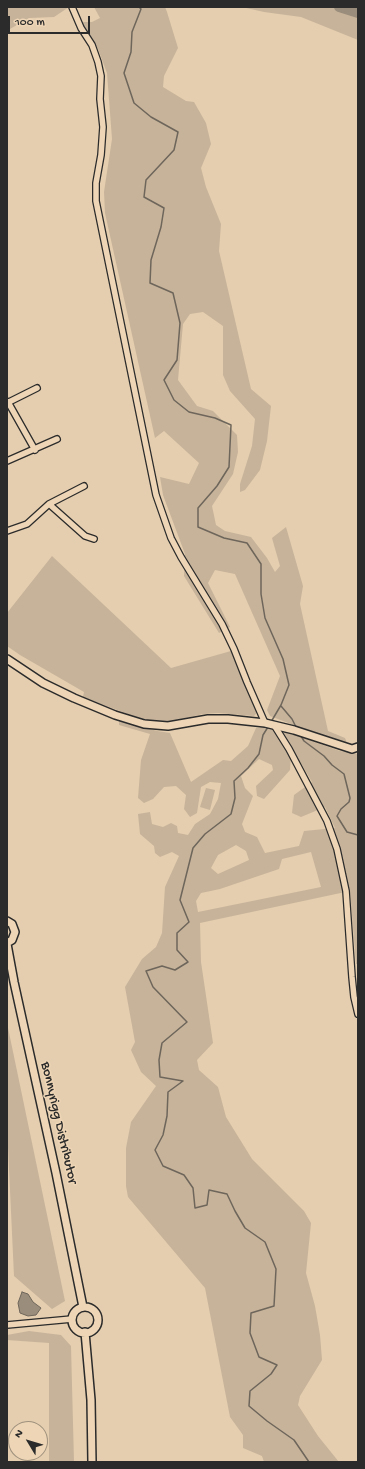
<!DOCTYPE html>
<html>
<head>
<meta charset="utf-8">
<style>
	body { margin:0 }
	#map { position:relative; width:365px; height:1469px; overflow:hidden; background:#e5ceaf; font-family:"Gochi Hand",sans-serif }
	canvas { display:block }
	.frame { position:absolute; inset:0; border:8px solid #2b2b2b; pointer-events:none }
	.north { position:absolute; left:8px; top:1421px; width:40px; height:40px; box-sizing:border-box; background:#edd5b5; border:1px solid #9f917e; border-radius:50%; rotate:308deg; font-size:11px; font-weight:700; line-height:16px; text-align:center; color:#2b2b2b }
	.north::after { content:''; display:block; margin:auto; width:14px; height:18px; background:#2b2b2b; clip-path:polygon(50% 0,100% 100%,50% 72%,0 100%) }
	.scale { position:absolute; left:8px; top:16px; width:82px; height:18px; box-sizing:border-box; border:2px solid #2b2b2b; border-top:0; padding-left:5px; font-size:12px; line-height:14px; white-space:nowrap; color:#2b2b2b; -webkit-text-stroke:3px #edd5b5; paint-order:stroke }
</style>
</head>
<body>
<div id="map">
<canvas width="365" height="1469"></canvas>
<div class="frame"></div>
<div class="north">N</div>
<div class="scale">100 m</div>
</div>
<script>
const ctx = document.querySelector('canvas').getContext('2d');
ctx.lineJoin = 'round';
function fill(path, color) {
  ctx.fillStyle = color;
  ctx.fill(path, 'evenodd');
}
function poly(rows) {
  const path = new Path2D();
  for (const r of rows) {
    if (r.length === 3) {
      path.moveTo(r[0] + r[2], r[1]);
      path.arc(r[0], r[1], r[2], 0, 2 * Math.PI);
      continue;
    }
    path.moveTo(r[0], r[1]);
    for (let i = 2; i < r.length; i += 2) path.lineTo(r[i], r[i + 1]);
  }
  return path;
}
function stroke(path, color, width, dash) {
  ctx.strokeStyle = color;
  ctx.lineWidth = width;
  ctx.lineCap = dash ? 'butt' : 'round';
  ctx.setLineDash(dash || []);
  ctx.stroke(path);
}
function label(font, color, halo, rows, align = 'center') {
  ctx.font = font + ' "Gochi Hand",sans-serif';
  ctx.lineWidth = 3;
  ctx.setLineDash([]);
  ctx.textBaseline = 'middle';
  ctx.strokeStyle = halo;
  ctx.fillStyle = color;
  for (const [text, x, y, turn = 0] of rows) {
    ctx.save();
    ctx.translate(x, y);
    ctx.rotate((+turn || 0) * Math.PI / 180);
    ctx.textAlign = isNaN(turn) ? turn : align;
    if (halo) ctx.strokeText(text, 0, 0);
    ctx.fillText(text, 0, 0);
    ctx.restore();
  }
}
const green = poly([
	[7,7,69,7,54,17,29,18,10,29,7,30],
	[94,7,165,7,167,12,178,48,164,76,163,87,186,101,194,102,206,123,211,144,201,168,206,187,221,224,219,251,251,389,271,406,267,441,260,470,245,490,240,492,240,484,252,446,255,419,230,391,223,375,223,326,203,312,190,314,183,324,178,380,197,406,213,411,237,435,238,452,233,474,212,506,216,525,225,531,251,537,267,558,275,572,280,566,272,538,286,527,303,586,300,604,328,731,345,738,347,743,343,744,270,716,267,710,280,676,235,574,215,570,208,583,230,627,219,633,184,576,185,554,163,495,160,477,189,484,199,463,164,431,155,438,105,213,104,192,112,139,107,73,98,49,82,22,92,22,100,18],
	[242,7,358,7,358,40,301,17,264,12],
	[52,556,171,668,231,651,256,711,256,714,254,716,218,713,203,714,172,721,158,722,141,719,83,697,84,692,20,655,7,646,7,613],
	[119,719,157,731,170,733,191,782,223,760,231,761,248,746,256,728,272,728,291,755,290,770,264,799,257,796,256,786,273,770,272,765,259,759,241,776,245,788,253,796,242,824,245,832,257,837,265,853,299,846,304,831,335,828,325,807,301,817,292,813,294,795,312,782,283,733,284,731,340,751,358,754,358,855,357,855,358,862,358,964,356,964,350,891,200,923,201,962,213,1043,197,1060,199,1070,218,1087,226,1117,252,1159,304,1211,311,1223,306,1273,315,1306,320,1335,322,1360,300,1396,298,1405,318,1436,339,1462,264,1462,262,1456,243,1448,243,1435,230,1417,205,1288,128,1197,126,1186,126,1148,131,1122,156,1086,141,1072,131,1050,135,1042,125,987,142,959,156,947,162,933,165,887,179,856,172,852,160,857,155,853,154,846,140,834,138,814,150,812,152,824,163,827,171,823,177,826,178,833,188,835,195,824,210,814,218,799,221,783,210,782,201,787,197,813,190,817,184,809,186,795,176,786,164,787,153,799,144,803,138,798,141,760,150,734,119,725],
	[236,845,246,851,249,860,218,874,211,868,218,855],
	[311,852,321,887,198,912,196,901,201,893,220,889,279,869,282,859],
	[206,788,215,790,210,810,200,807],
	[7,1023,65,1301,52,1309,14,1276,7,1126],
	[29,1331,61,1335,71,1346,74,1462,49,1462,49,1343,7,1340,7,1335]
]);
const water = poly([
	[22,1292,28,1294,33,1302,41,1308,36,1315,28,1316,20,1313,18,1303,22,1292]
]);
const stream = poly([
	[139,7,141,9,132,32,131,52,124,73,134,103,151,117,178,132,174,150,146,180,144,197,164,208,161,227,151,260,150,283,173,293,180,323,177,360,164,380,174,400,189,412,215,418,231,425,229,467,217,486,198,508,198,527,224,538,247,543,261,564,261,594,265,618,283,659,289,685,281,705,271,722],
	[281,706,292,719,297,729],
	[268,727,263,735,259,754,248,768,234,781,235,798,231,814,205,834,193,848,180,900,189,922,177,933,177,950,188,962,175,970,162,966,146,971,153,987,187,1022,162,1043,159,1060,160,1077,183,1081,168,1092,167,1116,163,1135,155,1150,163,1166,184,1175,193,1188,195,1208,207,1205,209,1190,227,1194,235,1211,245,1228,265,1242,276,1269,274,1306,251,1313,250,1333,259,1357,277,1365,271,1374,250,1391,249,1406,267,1421,294,1440,309,1462],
	[301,736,304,741,324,756,332,765,344,774,350,798,349,802,341,809,337,816,347,832,358,835]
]);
const river = poly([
	[339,7,358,13]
]);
const minor = poly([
	[72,7,81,28,92,45,98,62,101,76,100,99,103,127,101,155,96,183,96,201,156,495,171,538,181,557,222,624,234,649,247,682,265,723],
	[8,402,35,450],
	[7,403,37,388],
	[7,461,57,439],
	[49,504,85,536,94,539],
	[7,531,27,524,49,504,84,486],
	[274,725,289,749,327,821,337,849,346,891,352,977,354,997,358,1014],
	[7,1325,72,1319]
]);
const major = poly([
	[7,659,43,683,74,698,115,715,144,724,168,726,208,719,228,719,265,723,294,730,352,749,358,747],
	[7,921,12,924,15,932,12,940,7,943],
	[7,944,14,982,56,1173,83,1307],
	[85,1320,13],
	[85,1332,91,1400,92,1462]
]);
const streetNames = [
	["Bonnyrigg Distributor",58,1123,77]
];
fill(green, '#c7b39a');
fill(water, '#9b8d7b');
stroke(water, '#6e665b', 1);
stroke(stream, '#6e665b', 1.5);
stroke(river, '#9b8d7b', 10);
stroke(minor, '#2b2b2b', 8);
stroke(major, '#2b2b2b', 10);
stroke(minor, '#edd5b5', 5.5);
stroke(major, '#edd5b5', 7);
label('14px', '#2b2b2b', '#edd5b5', streetNames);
</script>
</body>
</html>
